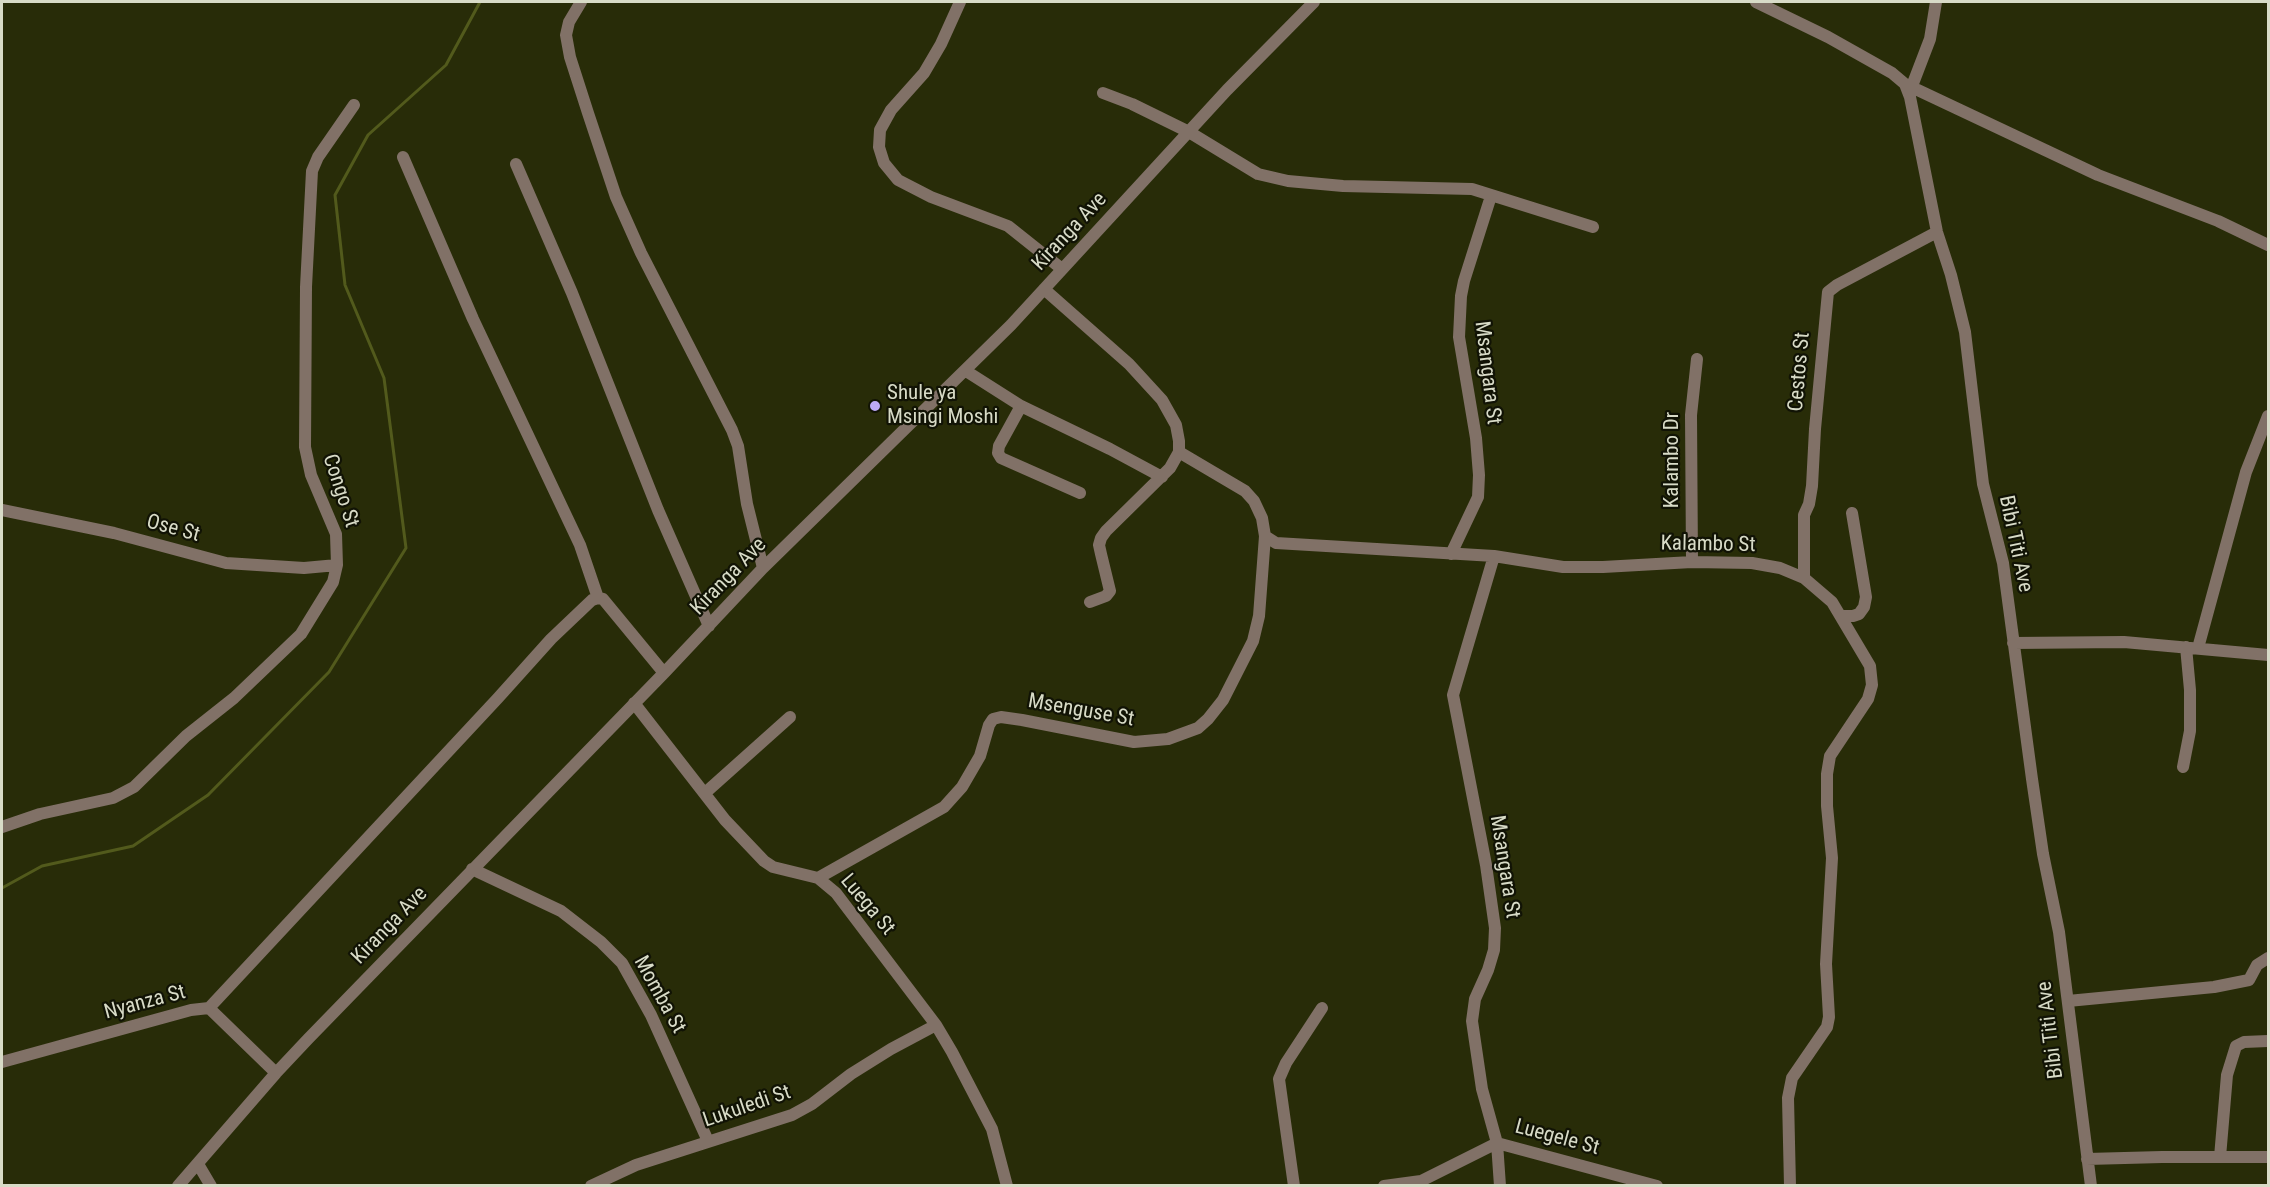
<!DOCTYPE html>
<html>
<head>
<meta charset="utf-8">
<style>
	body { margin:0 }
	#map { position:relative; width:2270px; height:1187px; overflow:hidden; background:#282c08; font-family:"Roboto Condensed",sans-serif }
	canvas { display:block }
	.frame { position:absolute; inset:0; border:3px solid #d8dbc7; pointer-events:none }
</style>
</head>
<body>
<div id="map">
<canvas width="2270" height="1187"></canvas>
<div class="frame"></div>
</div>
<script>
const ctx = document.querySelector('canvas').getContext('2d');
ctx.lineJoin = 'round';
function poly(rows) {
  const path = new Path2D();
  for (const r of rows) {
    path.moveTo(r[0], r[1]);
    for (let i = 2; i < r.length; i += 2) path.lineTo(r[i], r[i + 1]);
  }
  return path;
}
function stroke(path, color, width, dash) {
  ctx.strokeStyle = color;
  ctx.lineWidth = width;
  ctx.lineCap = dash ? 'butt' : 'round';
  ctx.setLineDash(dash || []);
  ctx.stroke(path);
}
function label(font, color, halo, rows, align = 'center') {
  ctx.font = font + ' "Roboto Condensed",sans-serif';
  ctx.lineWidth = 4.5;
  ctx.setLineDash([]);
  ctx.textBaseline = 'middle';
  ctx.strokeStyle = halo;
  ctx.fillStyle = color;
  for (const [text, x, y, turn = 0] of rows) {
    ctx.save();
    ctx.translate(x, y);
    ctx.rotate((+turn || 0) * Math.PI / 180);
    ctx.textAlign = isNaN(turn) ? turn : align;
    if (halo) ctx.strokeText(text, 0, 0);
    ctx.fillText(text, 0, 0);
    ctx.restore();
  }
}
const stream = poly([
	[2,888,42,866,133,846,208,795,329,672,406,548,384,378,345,285,335,195,368,135,446,65,480,2]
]);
const street = poly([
	[581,2,569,22,566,35,570,57,588,113,616,197,641,253,732,430,738,446,747,504,763,568],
	[960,2,941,44,924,73,891,110,880,130,879,147,884,163,898,180,931,197,1008,226,1062,269],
	[1756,2,1828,37,1892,73,1905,84,1910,97,1937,232,1951,275,1965,332,1983,484,2003,563,2032,779,2043,854,2059,932,2091,1186],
	[1905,84,2098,175,2218,221,2268,245],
	[1912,86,1930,39,1936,2],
	[1103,93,1132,104,1189,132,1258,174,1288,181,1343,186,1472,189,1593,227],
	[403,157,473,319,580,545,598,598],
	[516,164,572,293,658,510,709,626],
	[1044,289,1129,364,1162,400,1176,425,1179,441,1179,452,1170,468,1106,531,1101,538,1099,545,1101,554,1110,591,1106,596,1090,602],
	[966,371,1021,406,1110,449,1162,477],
	[1021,406,999,446,998,453,1001,458,1080,493],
	[1179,452,1245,491,1254,501,1262,518,1265,536,1276,543,1494,556,1563,567,1603,567,1692,562,1752,563,1780,568,1804,578,1832,602,1870,666,1872,685,1868,699,1830,756,1827,774,1827,806,1832,858,1826,964,1829,1017,1827,1027,1792,1078,1788,1098,1790,1186],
	[2,510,114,533,226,563,304,568,337,565],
	[1451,554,1478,497,1479,475,1476,438,1459,337,1461,296,1464,281,1491,196],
	[1494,556,1453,695,1486,865,1495,928,1494,950,1488,970,1475,999,1472,1021,1482,1089,1497,1143,1500,1186],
	[1692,562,1691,415,1697,359],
	[1804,578,1804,515,1809,504,1812,486,1815,429,1828,292,1837,285,1937,232],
	[1841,616,1853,616,1859,614,1864,607,1866,597,1852,513],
	[2013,643,2124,642,2268,655],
	[2198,648,2246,472,2268,416],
	[634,703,725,820,764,861,773,867,818,878,836,893,936,1025,952,1052,992,1129,1007,1186],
	[2183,767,2190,731,2190,690,2186,647],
	[705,793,790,717],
	[2,827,40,814,113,798,134,787,186,736,234,698,301,634,333,582,337,565,336,534,311,475,305,447,306,287,312,171,318,157,354,105],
	[472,869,561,911,601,942,622,963,651,1015,708,1141],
	[818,878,944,807,962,787,980,756,989,725,993,719,1001,717,1022,720,1134,742,1168,739,1198,728,1208,719,1223,700,1253,641,1259,616,1265,536],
	[2068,1001,2214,987,2249,980,2257,965,2268,958],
	[209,1008,498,698,551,639,592,600,598,598,603,599,664,673],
	[2,1062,191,1010,209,1008,276,1073],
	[2220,1157,2227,1075,2236,1046,2244,1042,2268,1041],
	[2087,1159,2162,1157,2268,1157],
	[198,1164,211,1186],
	[178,1186,276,1073,308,1039,664,673,763,568,1011,325,1227,90,1314,2],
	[591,1186,636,1165,792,1115,812,1104,851,1074,891,1049,936,1025],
	[1294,1186,1279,1079,1286,1063,1322,1008],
	[1384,1186,1421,1181,1497,1143,1657,1186]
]);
const markers = [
	[875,406,6,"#bda9f5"]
];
const streetNames = [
	["Kiranga Ave",1070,232,-47],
	["Cestos St",1800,372,-85],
	["Msangara St",1487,373,83],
	["Kalambo Dr",1673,460,-90],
	["Congo St",340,491,72],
	["Ose St",173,529,15],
	["Bibi Titi Ave",2015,544,78],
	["Kalambo St",1708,545,1],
	["Kiranga Ave",729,577,-46],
	["Msenguse St",1081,711,10],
	["Msangara St",1504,867,81],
	["Luega St",867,905,50],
	["Kiranga Ave",390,926,-46],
	["Momba St",659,995,61],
	["Nyanza St",145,1003,-15],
	["Bibi Titi Ave",2051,1030,-97],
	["Lukuledi St",747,1107,-19],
	["Luegele St",1557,1138,15]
];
const poiNames = [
	["Shule ya",887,394],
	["Msingi Moshi",887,418]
];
stroke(stream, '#525a1c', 3);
stroke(street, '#817167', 12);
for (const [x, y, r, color] of markers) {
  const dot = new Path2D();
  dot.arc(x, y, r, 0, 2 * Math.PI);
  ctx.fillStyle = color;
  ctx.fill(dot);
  stroke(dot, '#111305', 2);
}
label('21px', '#d8dbc7', '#111305', streetNames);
label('21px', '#d8dbc7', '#111305', poiNames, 'left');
</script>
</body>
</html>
